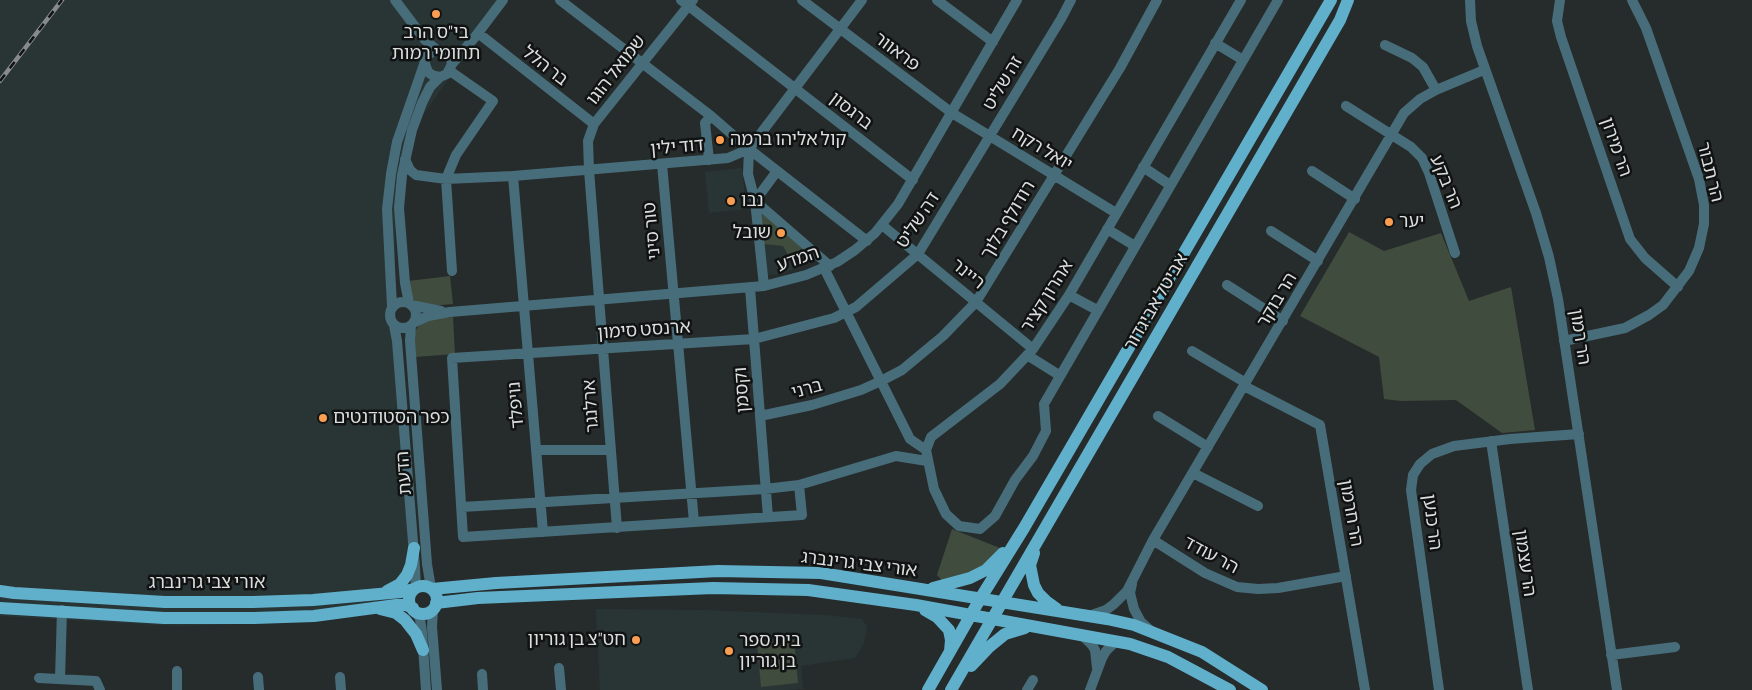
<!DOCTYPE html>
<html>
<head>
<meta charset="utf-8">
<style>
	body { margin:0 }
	canvas { display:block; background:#262b2b }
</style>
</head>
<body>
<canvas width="1752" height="690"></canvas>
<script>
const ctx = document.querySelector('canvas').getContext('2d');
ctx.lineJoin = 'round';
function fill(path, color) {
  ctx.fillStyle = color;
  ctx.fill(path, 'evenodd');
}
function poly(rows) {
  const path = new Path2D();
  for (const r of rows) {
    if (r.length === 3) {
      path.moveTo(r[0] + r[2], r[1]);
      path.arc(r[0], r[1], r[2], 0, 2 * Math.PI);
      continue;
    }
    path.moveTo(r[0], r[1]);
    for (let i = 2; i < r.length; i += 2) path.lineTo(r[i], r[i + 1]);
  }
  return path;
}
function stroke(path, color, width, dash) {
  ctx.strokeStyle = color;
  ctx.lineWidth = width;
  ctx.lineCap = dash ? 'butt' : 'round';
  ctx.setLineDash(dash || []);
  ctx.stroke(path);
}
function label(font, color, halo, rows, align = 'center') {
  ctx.font = font + ' "Alegreya Sans","Noto Sans Hebrew",sans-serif';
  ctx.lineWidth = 5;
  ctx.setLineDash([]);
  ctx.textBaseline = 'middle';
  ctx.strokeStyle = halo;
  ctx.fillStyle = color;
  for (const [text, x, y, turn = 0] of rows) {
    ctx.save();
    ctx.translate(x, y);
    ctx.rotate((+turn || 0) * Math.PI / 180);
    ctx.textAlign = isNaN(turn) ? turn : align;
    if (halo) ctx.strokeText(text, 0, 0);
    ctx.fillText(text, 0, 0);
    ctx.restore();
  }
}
const built = poly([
	[0,0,508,0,459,63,416,126,395,206,395,305,416,591,409,602,395,612,313,622,177,626,0,616],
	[742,168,746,209,709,213,705,172],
	[762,244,783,246,795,268,782,274,765,275],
	[596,609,701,610,825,615,862,619,867,626,864,643,855,658,801,666,803,689,786,690,600,690]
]);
const green = poly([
	[755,201,821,258,795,268,783,246,762,244],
	[1349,232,1384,251,1441,233,1469,301,1511,287,1535,430,1502,433,1456,400,1401,401,1384,399,1379,357,1300,316],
	[450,276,453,304,429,306,416,302,410,296,408,281],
	[453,317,455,354,415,357,414,333,417,328,422,322,429,319],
	[952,529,1005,550,996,560,946,585,937,575],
	[794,640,798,683,761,687,757,643]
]);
const minor = poly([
	[395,0,425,40,437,50],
	[560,0,711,116,749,149,867,241],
	[681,0,913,180],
	[802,0,952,113,1116,213],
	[937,0,993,42],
	[1241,0,1069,295,1033,349,1000,384,931,437,926,450,934,489,946,514,959,526,980,529,995,516,1015,480,1033,456,1046,431,1044,404,1278,0],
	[1470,0,1471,21,1477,46,1536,213,1549,257,1558,299,1617,690],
	[1560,0,1557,21,1561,37,1630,239,1645,258,1678,287],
	[478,33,594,124],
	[1215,43,1243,60],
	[1385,45,1412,58,1423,67,1436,90],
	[452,64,475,37,503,0],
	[450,71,493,101,456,155,446,179,452,271],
	[1346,106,1411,147,1422,158,1429,173,1455,253],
	[749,149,748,174,755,201,764,286],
	[405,159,410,170,416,175,446,179,513,176,728,158,749,149,862,0],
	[709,160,705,123,711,116],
	[662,164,694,522],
	[1143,167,1170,185],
	[777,171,755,201,830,266],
	[1312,171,1355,199],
	[513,176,543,532],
	[882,225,1033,349],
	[1107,229,1135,246],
	[1271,231,1318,261],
	[824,268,910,439,926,450],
	[1227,285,1283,321],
	[750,288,768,517],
	[1069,295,1097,310],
	[403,315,13],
	[409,303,405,283,399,208,402,175,412,130,422,103,430,87,440,77],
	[411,305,441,311],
	[392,306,387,209,391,174,397,142,427,56,433,51,443,51,450,56,452,64,447,74,440,77,432,75,428,72,425,64],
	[413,323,428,316,450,312,764,286,806,275,837,262,855,250,875,233,898,204,1017,0],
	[394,325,397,341,415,567,416,588],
	[411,325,410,341,427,564,431,588],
	[1564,341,1625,328,1649,315,1663,305,1689,271,1699,248,1704,224,1704,205,1699,179,1646,28,1632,0],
	[1192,351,1246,383],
	[1027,355,1059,375],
	[1244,386,1320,425,1365,690],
	[760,416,812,405,861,390,881,381,902,370,943,336,976,302,1120,68,1157,0],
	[1158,416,1208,447],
	[1491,441,1528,690],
	[536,450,611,450],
	[1193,473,1258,506],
	[799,485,802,515,463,537,452,358,754,339,834,318,856,307,918,254,1061,19,1071,0],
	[462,507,765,489,799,485,896,456,927,461],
	[617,528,589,170,588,141,594,124,693,0],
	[1153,540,1205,573,1237,587,1258,589,1278,588,1346,576],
	[1132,584,1130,593,1134,609,1141,622,1150,630],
	[433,609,432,627,437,690],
	[416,611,420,619,422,632,426,690],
	[1089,616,1106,610,1114,604,1127,591,1153,540,1404,113,1420,99,1436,90,1484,70],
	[1083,636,1092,645,1095,650,1097,668],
	[1611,655,1675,647],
	[559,668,561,690],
	[177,671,177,690],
	[482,674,483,690],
	[258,677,259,690],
	[340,677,341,690],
	[39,678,96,681,100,690],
	[60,679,62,610],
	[1027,690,1033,680],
	[1090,690,1102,658,1106,651,1116,641],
	[1439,690,1411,490,1413,475,1420,464,1432,454,1454,446,1510,439,1579,434]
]);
const major = poly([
	[1034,553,1030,565,1034,585,1038,593,1046,601,1057,609],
	[423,600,14],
	[933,588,970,578,986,570,1003,553],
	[432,589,496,583,718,571,821,573,1107,619,1134,625,1202,652,1262,690],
	[0,591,14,593,165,602,253,602,313,600,401,592,414,589],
	[387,591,400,584,407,575,411,565,414,548],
	[436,603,478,598,713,588,808,590,916,605,1130,644,1168,657,1230,690],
	[0,608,164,618,254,618,314,616,396,605,406,605,413,608],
	[380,609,396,613,405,620,416,634,423,650],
	[925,610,937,617,949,630,951,640,950,651],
	[971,666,989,647,1005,634,1025,628],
	[928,690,980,599,1024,528,1331,0],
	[951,690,1340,20,1348,0]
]);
const rail = poly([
	[0,81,62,0]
]);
const markers = [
	[436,14,5,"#fb9e51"],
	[720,140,5,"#fb9e51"],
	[731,201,5,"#fb9e51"],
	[1389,222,5,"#fb9e51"],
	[781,233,5,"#fb9e51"],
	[323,418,5,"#fb9e51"],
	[636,640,5,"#fb9e51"],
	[729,651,5,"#fb9e51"]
];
const poiNames = [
	["בי\"ס הרב",436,33,"center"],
	["תחומי רמות",436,54,"center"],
	["קול אליהו ברמה",730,140],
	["נבו",741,201],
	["יער",1399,222],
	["שובל",771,233,"right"],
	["כפר הסטודנטים",333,418],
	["חט\"צ בן גוריון",626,640,"right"],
	["בית ספר",739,641],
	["בן גוריון",739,662]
];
const streetNames = [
	["פראוור",897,52,37],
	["בר הלל",545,66,38],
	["שמואל הוגו",616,70,-52],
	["זה שליט",1003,83,-59],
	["ברגסון",851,111,38],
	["דוד ילין",677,147,-5],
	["הר מירון",1616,147,71],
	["יואל רקח",1042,149,31],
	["הר תבור",1710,172,76],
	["הר בקע",1446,182,68],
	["דה שליט",918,220,-56],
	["רודולף בלוך",1008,220,-59],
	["טור סיני",652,231,-95],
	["המדע",798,259,-19],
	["ריינר",968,274,39],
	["אהרון קציר",1047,296,-58],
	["הר בוקר",1277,300,-59],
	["אביטל אביגדור",1156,302,-60],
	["ארנסט סימון",644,330,-4],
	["הר רמון",1580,337,81],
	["ברני",807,389,-15],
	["וקסמן",742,390,-94],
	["נויפלד",516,405,-95],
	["ארלנגר",591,406,-94],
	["הדעת",404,473,-94],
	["הר חרמון",1351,513,80],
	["הר כנען",1432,522,83],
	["הר עודד",1211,555,28],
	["הר עצמון",1525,563,82],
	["אורי צבי גרינברג",859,564,7],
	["אורי צבי גרינברג",207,583]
];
fill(built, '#293535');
fill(green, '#404c3d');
stroke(minor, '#486d7a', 10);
stroke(major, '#60afcb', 12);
stroke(rail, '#878b8b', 4.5);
stroke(rail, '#111313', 2.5, [8]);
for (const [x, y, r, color] of markers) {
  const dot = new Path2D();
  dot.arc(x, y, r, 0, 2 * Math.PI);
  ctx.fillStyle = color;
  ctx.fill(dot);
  stroke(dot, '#111313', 2);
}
label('18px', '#dbdede', '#111313', poiNames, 'left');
label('18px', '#dbdede', '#111313', streetNames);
</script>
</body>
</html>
